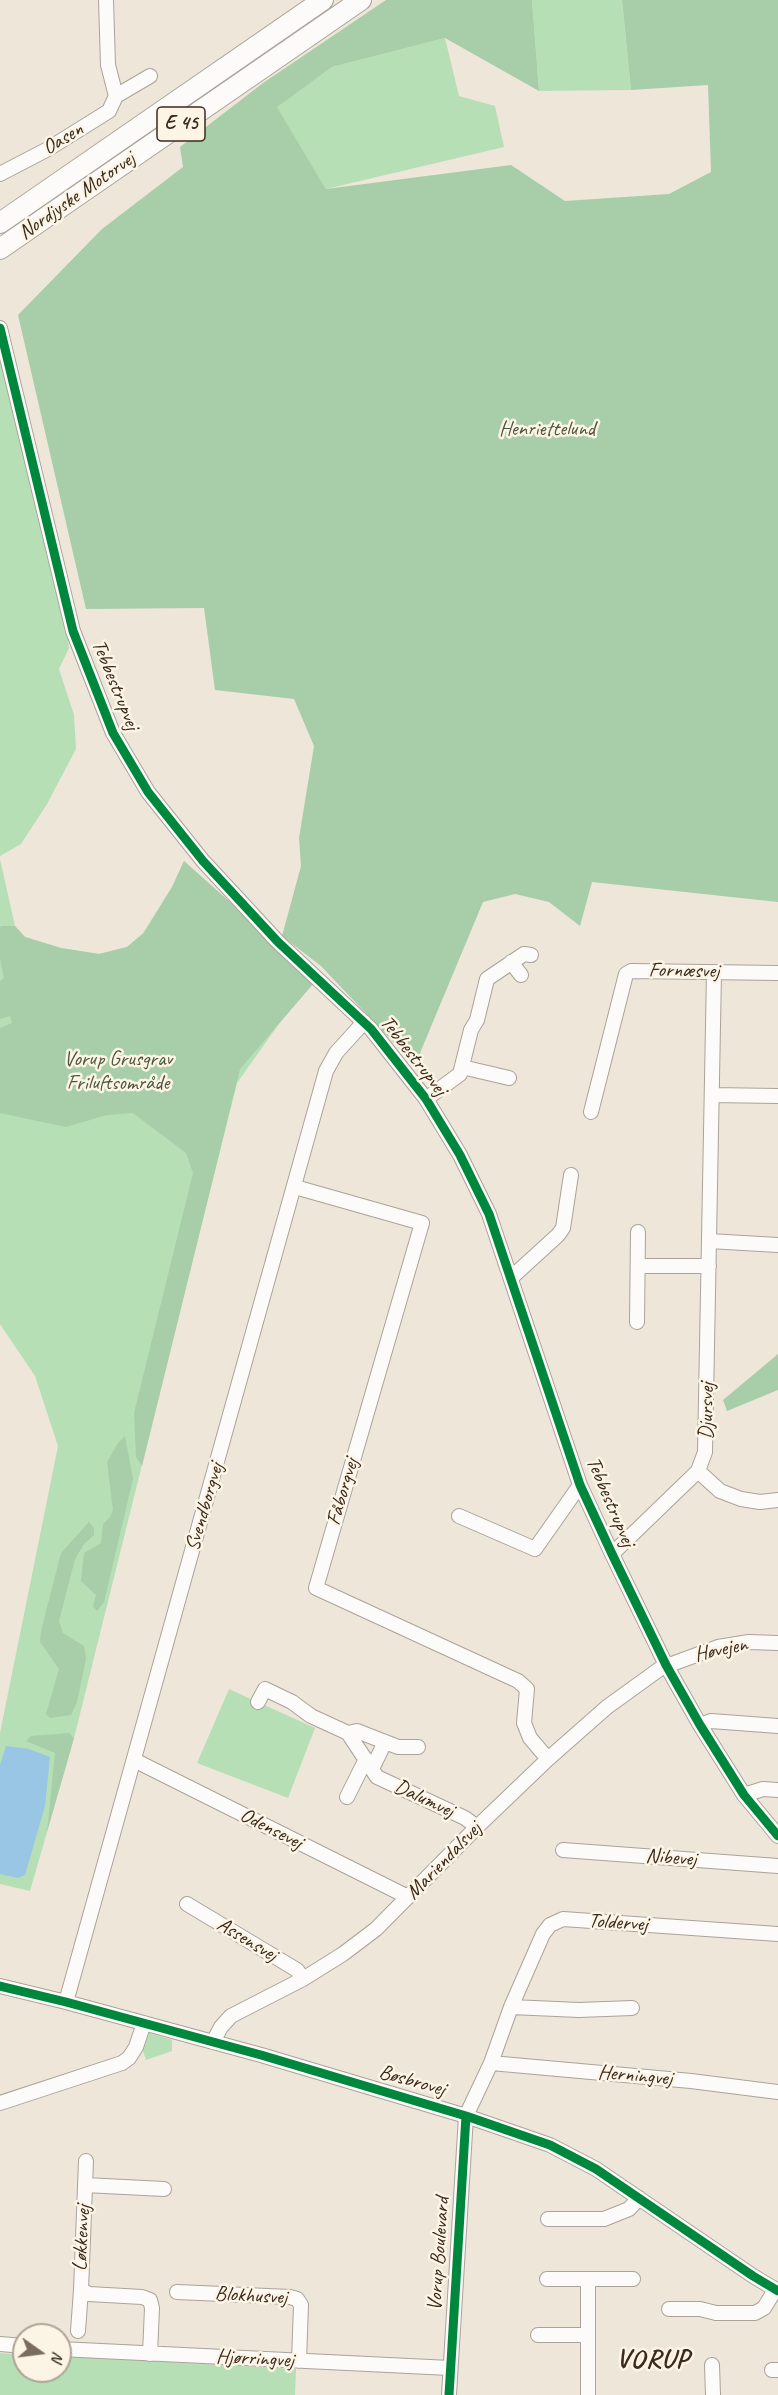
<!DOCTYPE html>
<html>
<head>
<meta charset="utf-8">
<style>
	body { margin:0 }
	#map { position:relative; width:778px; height:2395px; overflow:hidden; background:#eee6d9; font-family:Caveat,sans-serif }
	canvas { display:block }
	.north { position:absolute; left:12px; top:2323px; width:60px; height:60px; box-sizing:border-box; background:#fcf5e5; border:2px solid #afa495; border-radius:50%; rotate:104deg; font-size:16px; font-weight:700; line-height:24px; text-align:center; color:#3b2a1e }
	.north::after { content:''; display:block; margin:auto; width:21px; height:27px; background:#7a6c5f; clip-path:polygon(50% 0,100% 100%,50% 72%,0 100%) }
</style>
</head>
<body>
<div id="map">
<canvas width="778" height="2395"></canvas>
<div class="north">N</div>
</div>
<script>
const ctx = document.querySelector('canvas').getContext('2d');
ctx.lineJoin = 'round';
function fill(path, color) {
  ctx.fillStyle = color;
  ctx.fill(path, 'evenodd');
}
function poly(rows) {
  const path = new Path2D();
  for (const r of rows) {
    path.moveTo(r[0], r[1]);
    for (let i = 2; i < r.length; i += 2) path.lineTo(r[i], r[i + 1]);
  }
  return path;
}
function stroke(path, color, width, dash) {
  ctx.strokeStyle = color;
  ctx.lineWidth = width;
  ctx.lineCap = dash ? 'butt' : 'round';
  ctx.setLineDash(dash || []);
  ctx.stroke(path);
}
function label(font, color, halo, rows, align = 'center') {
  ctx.font = font + ' Caveat,sans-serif';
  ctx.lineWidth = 5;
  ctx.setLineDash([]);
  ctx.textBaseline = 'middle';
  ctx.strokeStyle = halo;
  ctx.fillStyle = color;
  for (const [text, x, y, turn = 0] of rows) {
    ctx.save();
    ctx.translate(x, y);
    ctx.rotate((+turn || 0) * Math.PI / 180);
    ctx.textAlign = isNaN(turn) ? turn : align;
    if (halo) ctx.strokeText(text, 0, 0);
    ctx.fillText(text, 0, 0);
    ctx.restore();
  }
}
const green = poly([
	[532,0,622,0,631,90,539,91],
	[445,38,459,96,495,106,504,147,326,189,276,106,332,67],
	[0,360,65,618,69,648,59,669,74,715,76,749,47,804,21,844,0,856],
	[0,859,15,926,25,937,61,948,99,954,127,947,143,933,172,887,184,861,313,984,281,1021,237,1083,74,1738,30,1891,0,1884,0,1733,58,1446,35,1376,0,1324],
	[229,1689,315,1728,288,1798,197,1763],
	[149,2033,172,2040,172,2051,146,2060,143,2051],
	[0,2353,24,2355,24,2371,60,2371,60,2356,296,2369,295,2395,0,2395]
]);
const forest = poly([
	[386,0,532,0,539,91,445,38,332,67,277,107,326,189,511,165,565,201,669,194,711,172,708,85,631,90,622,0,778,0,778,902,592,882,580,926,549,902,515,894,483,902,415,1065,321,966,282,936,301,866,299,838,314,746,294,699,215,690,204,608,86,609,18,315,102,229,183,167,180,147,263,83],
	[184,861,238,909,313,984,240,1069,142,1466,136,1457,134,1413,193,1173,186,1153,133,1113,107,1115,66,1127,0,1113,0,1028,12,1023,10,1016,0,1019,0,981,4,978,0,959,0,928,1,926,15,926,25,937,61,948,99,954,127,947,144,933,172,887],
	[778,1354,778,1390,727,1411,723,1400],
	[125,1436,133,1479,104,1602,97,1611,93,1606,96,1595,81,1581,84,1553,101,1543,103,1524,110,1517,113,1510,107,1462,118,1443],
	[89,1522,94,1528,94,1535,84,1544,75,1559,59,1621,63,1633,84,1646,86,1659,77,1702,71,1715,50,1718,46,1714,59,1669,40,1642,41,1631,61,1553],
	[69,1733,74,1738,47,1832,55,1753,26,1741,31,1736]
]);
const water = poly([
	[6,1746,29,1749,50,1757,45,1806,25,1875,18,1878,0,1874,0,1765]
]);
const minor = poly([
	[106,0,108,65,116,96],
	[0,174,48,149,109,111,116,96,150,76],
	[0,328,73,631,113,733,148,792,203,861,278,942,371,1029,426,1099,460,1155,489,1214,580,1485,612,1554,666,1665,700,1725,744,1795,778,1836],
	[511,962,521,975],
	[462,1067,509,1078],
	[712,1095,778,1096],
	[426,1099,460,1074,471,1030,477,1020,487,979,524,954,531,955],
	[591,1112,626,974,631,971,778,973],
	[295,1187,422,1223,316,1588,518,1681,527,1689,524,1723,530,1738,548,1759],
	[709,1241,778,1245],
	[638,1266,709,1266],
	[512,1277,558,1235,563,1228,571,1175],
	[637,1322,638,1232],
	[698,1471,720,1491,741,1499,760,1502,778,1500],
	[459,1516,535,1549,580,1485],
	[612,1554,698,1471,705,1452,714,972],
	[258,1702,265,1689,292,1702,311,1716,348,1733,377,1777,465,1818,477,1827],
	[700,1725,711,1721,778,1726],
	[348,1733,357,1731,398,1747,418,1747],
	[134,1760,408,1897],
	[372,1769,385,1742],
	[744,1795,763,1789,778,1790],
	[347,1797,366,1759],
	[563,1850,778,1866],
	[187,1904,297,1970,303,1979],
	[0,1986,66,2002,261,2055,466,2116,550,2145,596,2169,753,2276,778,2291],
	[66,2002,326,1071,336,1053,364,1022],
	[511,2007,579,2010,632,2008],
	[213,2042,221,2027,231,2016,303,1979,343,1954,376,1929,477,1827,548,1759,607,1707,661,1668,718,1647,749,1642,778,1643],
	[491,2063,691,2081,778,2092],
	[0,2103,122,2063,129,2058,136,2047,144,2023],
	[86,2161,81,2290,89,2294,142,2297,150,2300,152,2308,150,2354],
	[85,2185,164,2189],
	[548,2219,604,2219,629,2209,639,2198],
	[547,2279,633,2279],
	[588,2279,588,2395],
	[177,2292,290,2297,297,2299,301,2305,299,2361],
	[669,2309,700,2309,716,2313,755,2313,764,2308,775,2290],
	[78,2331,81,2290],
	[538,2335,588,2335],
	[0,2344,24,2346],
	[60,2349,450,2368],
	[712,2365,713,2395],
	[772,2370,778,2370],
	[449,2395,466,2116,491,2063,511,2007,543,1934,550,1925,563,1919,778,1934]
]);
const highway = poly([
	[0,223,323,0],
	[0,249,361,0]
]);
const cycleway = poly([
	[0,328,73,631,113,733,148,792,203,861,278,942,371,1029,426,1099,460,1155,489,1214,580,1485,612,1554,666,1665,700,1725,744,1795,778,1836],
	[0,1986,66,2002,261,2055,466,2116,550,2145,596,2169,753,2276,778,2291],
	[449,2395,466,2116]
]);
const shields = [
	[181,124,48]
];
const shieldNames = [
	["E 45",181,124]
];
const streetNames = [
	["Oasen",63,139,-31],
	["Nordjyske Motorvej",77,196,-35],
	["Tebbestrupvej",115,685,68],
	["Fornæsvej",684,971,1],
	["Tebbestrupvej",413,1056,52],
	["Djursvej",707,1411,-89],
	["Fåborgvej",343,1492,-74],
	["Tebbestrupvej",610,1502,67],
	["Svendborgvej",205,1507,-74],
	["Høvejen",721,1650,-12],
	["Dalumvej",424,1799,25],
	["Odensevej",271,1829,27],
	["Nibevej",671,1858,4],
	["Mariendalsvej",444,1861,-46],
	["Toldervej",618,1923,4],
	["Assensvej",247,1940,31],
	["Herningvej",635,2076,5],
	["Bøsbrovej",412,2081,16],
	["Løkkenvej",82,2238,-87],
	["Vorup Boulevard",439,2254,-86],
	["Blokhusvej",251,2296,3],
	["Hjørringvej",255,2359,3]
];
const parkNames = [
	["Henriettelund",547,429],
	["Vorup Grusgrav",118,1059],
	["Friluftsområde",118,1083]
];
const districtNames = [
	["VORUP",653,2360]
];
fill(green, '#b6dfb6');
fill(forest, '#a8cda9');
fill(water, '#99c6e5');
stroke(minor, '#aaa39a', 16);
stroke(highway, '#aaa39a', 22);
stroke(minor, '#fcfbf9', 14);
stroke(highway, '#fcfbf9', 20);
stroke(cycleway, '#00873e', 9);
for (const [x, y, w] of shields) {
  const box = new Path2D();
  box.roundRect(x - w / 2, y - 17, w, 34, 4.5);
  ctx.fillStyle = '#fcf5e5';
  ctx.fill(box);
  stroke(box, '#3b2a1e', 1.5);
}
label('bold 20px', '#3b2a1e', null, shieldNames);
label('21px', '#3b2a1e', '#fcf5e5', streetNames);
label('21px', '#4e563d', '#fcf5e5', parkNames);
ctx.letterSpacing = '1.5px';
label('bold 27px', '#3b2a1e', '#fcf5e5', districtNames);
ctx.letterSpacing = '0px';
</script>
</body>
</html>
